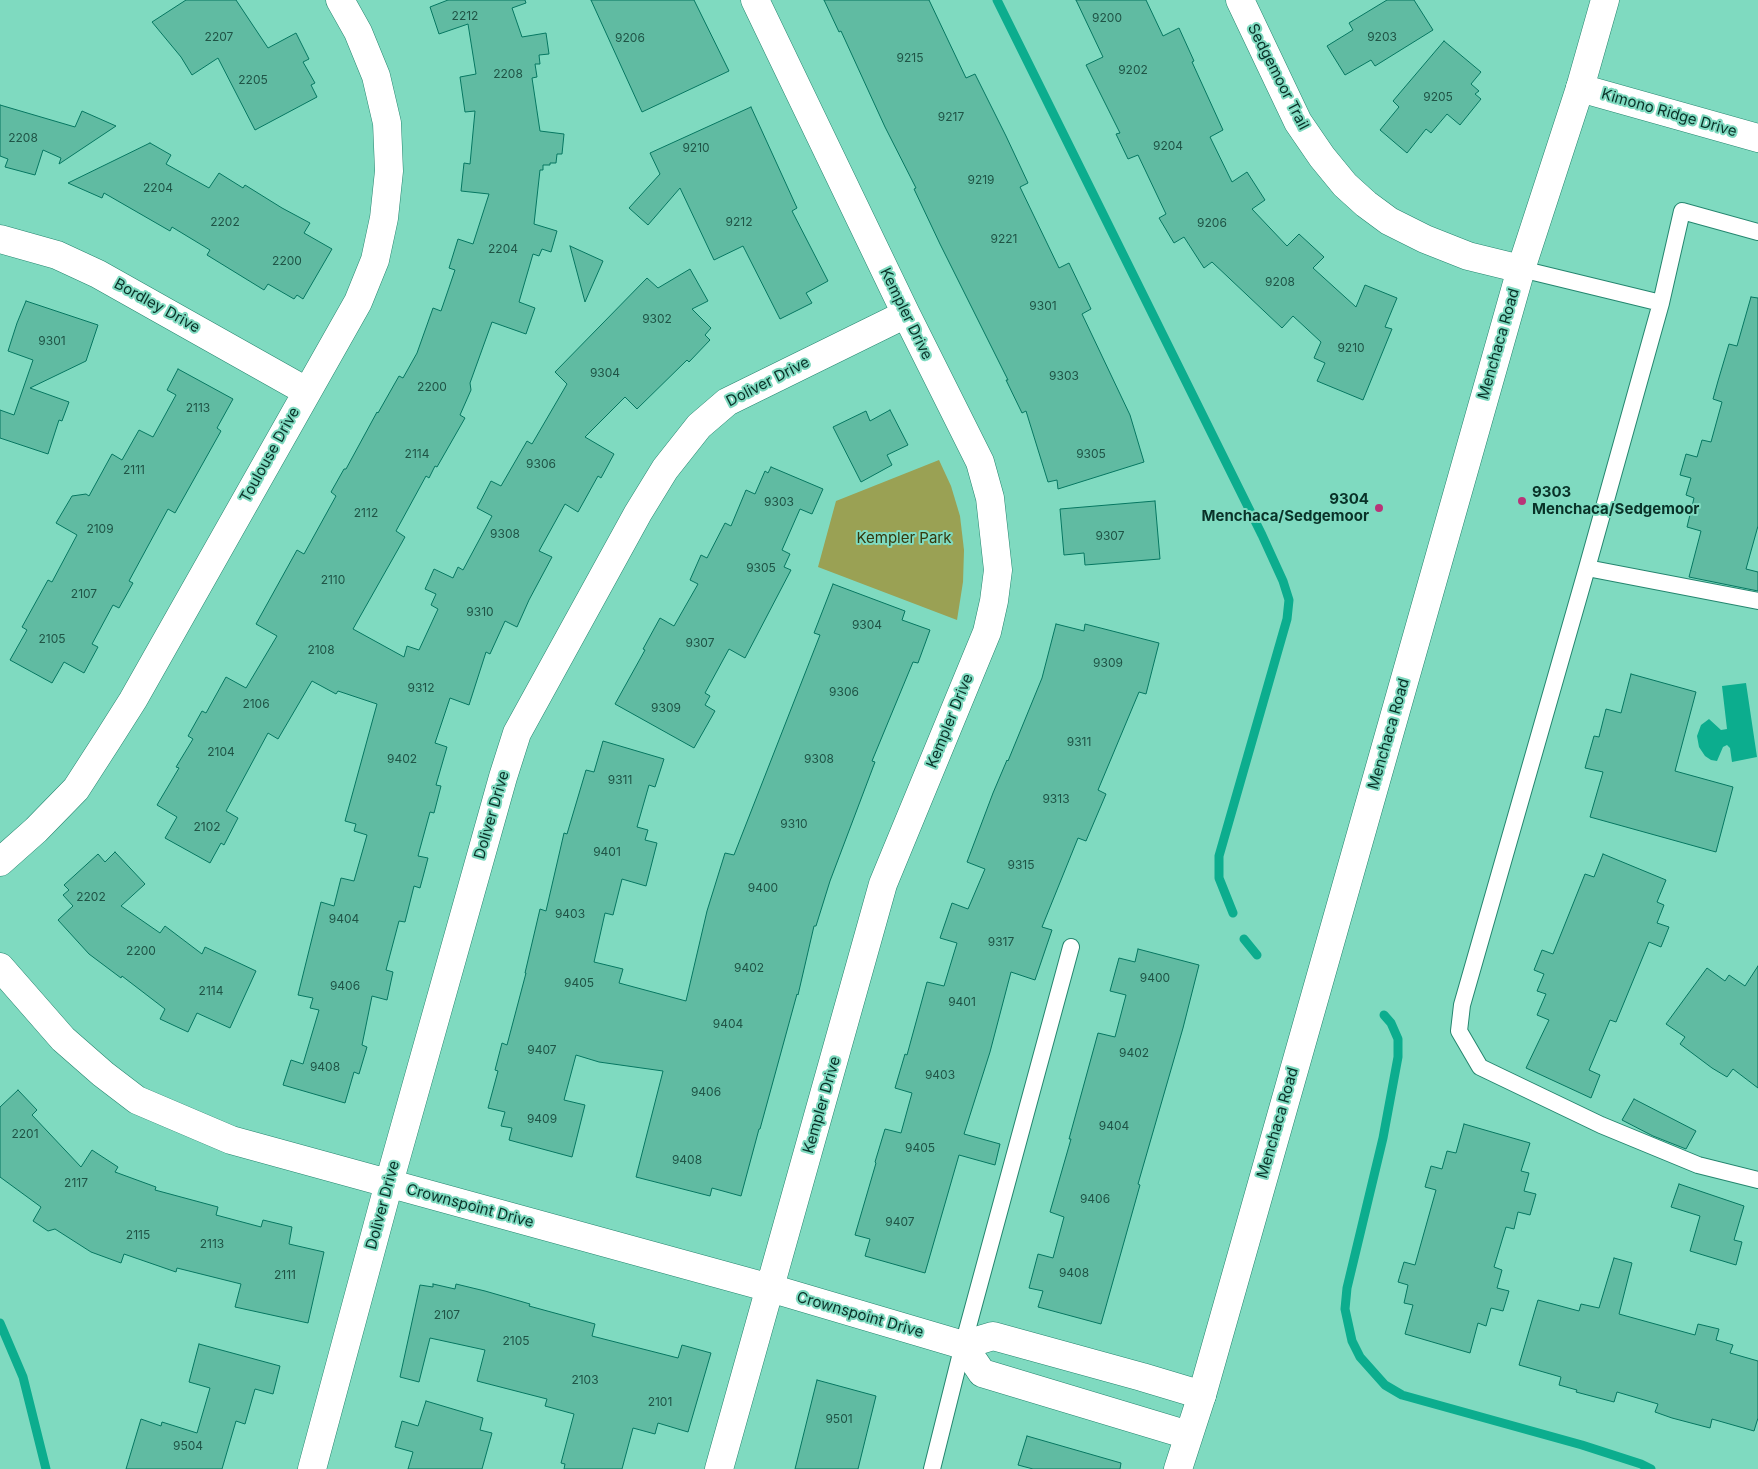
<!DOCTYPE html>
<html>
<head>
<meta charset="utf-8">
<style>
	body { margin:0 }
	canvas { display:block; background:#7fdac0 }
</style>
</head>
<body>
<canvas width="1758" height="1469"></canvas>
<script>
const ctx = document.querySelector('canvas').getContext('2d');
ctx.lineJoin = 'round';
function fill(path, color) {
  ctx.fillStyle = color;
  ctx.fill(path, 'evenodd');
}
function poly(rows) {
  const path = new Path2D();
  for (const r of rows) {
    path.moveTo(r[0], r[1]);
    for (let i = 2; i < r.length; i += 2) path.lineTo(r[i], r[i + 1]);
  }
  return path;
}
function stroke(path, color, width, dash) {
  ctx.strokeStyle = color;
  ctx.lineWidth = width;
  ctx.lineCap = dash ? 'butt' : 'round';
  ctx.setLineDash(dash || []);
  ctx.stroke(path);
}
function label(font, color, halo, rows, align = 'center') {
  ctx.font = font + ' Inter,sans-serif';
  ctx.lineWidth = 4;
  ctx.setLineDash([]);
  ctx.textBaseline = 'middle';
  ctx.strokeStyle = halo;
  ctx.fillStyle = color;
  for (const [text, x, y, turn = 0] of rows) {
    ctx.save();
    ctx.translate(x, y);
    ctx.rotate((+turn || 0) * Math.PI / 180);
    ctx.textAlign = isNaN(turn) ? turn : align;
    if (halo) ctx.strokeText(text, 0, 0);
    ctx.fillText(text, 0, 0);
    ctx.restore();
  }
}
const green = poly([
	[939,460,951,486,960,516,964,550,963,582,957,620,818,567,836,501]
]);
const water = poly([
	[1746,683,1757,757,1732,762,1730,748,1727,745,1723,747,1717,761,1711,760,1705,756,1699,747,1697,736,1701,725,1709,719,1721,730,1727,729,1722,686]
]);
const stream = poly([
	[997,0,1262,535,1283,581,1289,600,1287,619,1219,856,1219,878,1233,913],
	[1244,939,1257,955],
	[1384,1015,1391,1023,1398,1039,1398,1057,1383,1138,1347,1288,1345,1309,1352,1341,1360,1357,1385,1385,1402,1395,1582,1445,1641,1464,1651,1469],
	[0,1323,23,1377,46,1469]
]);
const building = poly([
	[186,0,236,0,268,48,296,33,309,59,303,62,315,83,311,85,317,97,255,130,218,58,192,75,181,57,152,22,186,0],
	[448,0,525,0,526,3,512,8,522,37,546,33,549,54,539,55,540,64,535,64,537,77,532,78,540,131,564,134,562,154,557,154,556,163,550,163,550,165,543,165,543,170,540,170,534,224,557,231,551,252,542,249,539,256,533,254,519,302,535,308,526,334,492,322,470,383,471,390,460,415,465,418,437,467,435,466,429,478,426,476,396,531,405,537,353,629,404,657,407,646,419,650,438,609,431,605,436,594,425,589,434,569,453,578,458,567,463,570,492,516,477,508,491,481,501,486,527,441,532,444,567,384,555,372,647,278,658,288,690,269,708,301,692,309,711,328,705,335,710,340,689,362,687,360,637,409,625,397,585,437,614,454,601,478,598,476,578,512,565,504,539,551,552,557,529,600,517,627,505,621,490,654,486,652,469,705,450,698,435,743,447,747,436,785,441,786,434,813,430,812,418,856,428,858,423,877,420,888,414,886,405,922,399,921,386,970,393,972,387,1000,372,996,362,1045,367,1047,359,1074,354,1072,345,1103,283,1085,291,1060,303,1064,319,1010,310,1008,313,998,298,995,321,902,334,906,341,878,354,881,367,835,354,831,356,824,345,821,377,704,338,691,336,694,312,681,278,739,268,733,226,811,238,818,224,845,221,843,210,863,165,838,177,817,157,805,179,768,176,767,193,739,188,736,202,711,206,713,226,677,246,688,277,636,256,624,297,550,304,554,336,496,331,492,344,469,346,469,377,412,378,413,399,376,403,378,417,353,433,308,441,311,455,270,449,268,458,239,473,244,489,194,461,191,464,163,470,164,475,111,465,112,460,77,476,74,468,24,439,34,430,7,448,0],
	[591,0,694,0,729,71,642,112,591,0],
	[824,0,929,0,966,78,975,74,1006,136,1028,183,1020,187,1059,268,1069,263,1091,309,1082,314,1130,415,1144,462,1058,489,1057,480,1048,482,1026,411,1022,413,1006,380,1008,380,940,244,914,189,916,188,885,127,841,31,839,32,824,0],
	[1076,0,1146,0,1163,36,1179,28,1194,61,1192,62,1223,130,1210,137,1232,182,1247,172,1265,200,1252,209,1287,246,1299,234,1324,257,1313,268,1356,307,1365,285,1397,298,1385,327,1392,329,1363,400,1317,381,1325,363,1314,358,1321,342,1293,316,1282,328,1212,262,1204,268,1184,237,1174,243,1159,218,1166,214,1138,155,1128,159,1116,134,1120,133,1086,65,1103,57,1076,0],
	[1387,0,1414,0,1433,30,1375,66,1371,60,1345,75,1327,46,1353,30,1349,23,1387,0],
	[1444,41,1481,72,1471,84,1479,91,1475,94,1481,99,1460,125,1447,114,1431,133,1426,129,1407,153,1380,130,1399,107,1393,101,1444,41],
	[0,105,75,127,82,111,116,126,59,164,61,158,43,150,35,175,5,167,8,159,0,156,0,105],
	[751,107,797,208,792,211,828,281,806,293,812,303,780,319,743,246,714,260,680,188,648,225,629,208,660,174,650,153,751,107],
	[150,143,171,155,166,164,209,188,219,173,243,188,245,185,282,208,310,223,304,233,332,249,303,299,297,295,294,299,268,284,264,290,207,255,210,250,172,227,170,231,104,193,102,198,68,183,150,143],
	[570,246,603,261,585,302,577,272,570,246],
	[1751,297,1758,298,1758,526,1746,569,1758,572,1758,591,1689,577,1701,531,1687,527,1694,498,1686,495,1691,478,1680,475,1686,454,1697,457,1702,440,1711,442,1722,402,1713,399,1718,381,1729,344,1737,346,1751,297],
	[26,301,98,325,86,361,30,388,69,402,62,421,59,420,48,454,0,438,0,410,14,415,33,360,8,351,17,323,26,301],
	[178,369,233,399,217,428,221,431,175,513,168,509,129,581,133,583,119,608,113,605,92,644,98,647,84,673,64,662,52,683,10,660,27,630,22,627,48,580,52,582,77,535,56,523,72,496,86,494,89,496,112,454,122,460,139,430,153,437,176,395,167,390,178,369],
	[890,410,908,445,887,455,892,465,861,482,833,427,866,411,870,421,890,410],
	[771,467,823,489,812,514,800,509,782,550,790,554,784,567,791,570,745,658,729,649,705,693,710,696,705,705,715,711,694,748,615,704,645,650,643,649,660,618,674,626,698,584,690,580,701,555,707,558,725,523,731,526,746,490,755,494,765,471,768,473,771,467],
	[1155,501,1160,559,1085,565,1084,553,1064,555,1060,509,1155,501],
	[833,584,905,611,902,620,930,630,918,663,913,662,872,761,875,762,830,881,816,926,814,926,798,995,797,994,760,1129,759,1129,741,1196,712,1188,710,1196,636,1177,663,1071,599,1062,576,1055,564,1100,585,1105,572,1157,509,1140,512,1128,501,1126,505,1112,488,1108,498,1071,495,1070,502,1043,507,1045,526,973,525,973,540,909,546,911,564,833,567,834,586,770,594,772,603,741,664,759,655,787,649,785,637,827,648,830,645,840,657,843,646,886,622,879,613,915,605,913,594,962,623,969,619,983,686,1001,707,911,725,853,734,855,820,635,814,633,833,584],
	[1056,624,1084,631,1085,624,1159,643,1146,694,1139,692,1098,790,1106,794,1086,841,1078,838,1042,927,1052,930,1035,980,1011,972,990,1052,964,1134,1000,1144,995,1165,959,1155,925,1273,865,1256,870,1239,855,1235,876,1163,875,1162,885,1129,901,1133,912,1093,895,1088,905,1054,907,1055,927,982,944,986,957,943,940,938,952,903,968,909,985,869,967,862,993,793,1007,760,1008,761,1042,678,1056,624],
	[1631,674,1696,692,1675,771,1733,787,1716,852,1590,817,1603,772,1585,768,1594,736,1599,737,1606,709,1621,713,1631,674],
	[115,852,145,884,121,906,160,933,165,926,202,954,205,947,256,971,230,1028,197,1013,188,1032,160,1019,165,1009,122,976,121,978,89,954,58,920,73,906,63,895,69,890,64,885,98,854,105,862,115,852],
	[1603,854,1666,880,1657,902,1664,905,1657,923,1669,927,1661,947,1649,942,1616,1022,1610,1020,1589,1070,1600,1075,1591,1098,1526,1068,1549,1020,1537,1015,1546,994,1537,991,1544,974,1534,970,1542,950,1553,954,1585,874,1594,877,1603,854],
	[1138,949,1199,965,1183,1028,1138,1184,1140,1185,1101,1324,1038,1307,1043,1291,1029,1288,1038,1254,1053,1258,1064,1217,1050,1212,1071,1139,1069,1139,1098,1033,1115,1037,1126,995,1110,991,1119,958,1135,962,1138,949],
	[1758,966,1758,1088,1733,1069,1727,1077,1712,1068,1680,1044,1685,1037,1666,1024,1707,968,1725,981,1729,975,1745,986,1758,966],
	[18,1090,37,1110,32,1115,81,1167,92,1150,118,1167,115,1172,156,1187,155,1190,218,1207,216,1215,261,1227,263,1220,292,1227,289,1244,324,1252,308,1323,235,1307,241,1284,177,1268,176,1272,124,1254,121,1263,91,1252,55,1229,48,1231,33,1221,41,1207,0,1177,0,1107,18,1090],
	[1634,1099,1696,1131,1686,1149,1653,1136,1622,1120,1634,1099],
	[1464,1124,1530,1143,1521,1171,1529,1173,1524,1191,1536,1194,1530,1215,1518,1212,1514,1229,1506,1227,1494,1267,1502,1270,1497,1288,1509,1291,1503,1311,1491,1308,1486,1326,1478,1323,1470,1353,1405,1334,1413,1305,1404,1303,1408,1285,1398,1282,1404,1262,1415,1265,1436,1190,1425,1187,1431,1166,1442,1169,1447,1151,1456,1153,1464,1124],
	[1679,1184,1744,1206,1734,1240,1742,1242,1736,1265,1690,1251,1700,1216,1671,1207,1679,1184],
	[1614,1258,1632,1263,1619,1314,1695,1335,1698,1324,1719,1329,1716,1340,1733,1345,1730,1353,1758,1361,1758,1418,1754,1431,1712,1419,1710,1428,1672,1418,1655,1412,1658,1404,1617,1392,1614,1402,1576,1392,1577,1390,1559,1385,1561,1377,1519,1365,1538,1300,1579,1311,1581,1304,1599,1308,1614,1258],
	[433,1284,455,1289,456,1284,485,1291,530,1304,529,1306,595,1324,592,1336,678,1358,682,1345,711,1353,688,1432,658,1423,655,1434,633,1428,622,1469,564,1469,565,1464,561,1463,574,1414,545,1406,547,1399,477,1381,485,1350,430,1338,419,1382,400,1377,420,1285,433,1287,433,1284],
	[199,1344,280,1366,273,1394,255,1389,245,1424,236,1421,222,1469,126,1469,141,1419,161,1426,162,1422,197,1433,210,1388,189,1382,199,1344],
	[817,1380,876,1396,858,1469,795,1469,817,1380],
	[426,1401,483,1418,480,1430,492,1433,482,1469,408,1469,413,1452,395,1447,402,1421,418,1426,426,1401],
	[1027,1436,1121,1463,1120,1469,1033,1469,1018,1465,1027,1436]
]);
const service = poly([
	[1521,269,1661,303,1587,568,1758,601],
	[1661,303,1682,211,1758,232],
	[1587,568,1462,1005,1459,1031,1480,1067,1601,1125,1698,1165,1758,1180],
	[932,1469,963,1345,1071,947]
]);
const minor = poly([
	[1240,0,1298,122,1322,157,1345,185,1366,204,1389,221,1425,239,1468,256,1521,269],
	[1580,88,1758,138],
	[0,239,57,255,98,274,306,391],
	[0,862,36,830,76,789,107,741,133,700,358,302,375,260,384,218,389,171,387,123,376,76,358,32,340,0],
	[0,967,63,1039,103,1074,137,1100,231,1140,770,1288,963,1345,993,1336,1142,1377,1202,1395],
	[963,1345,982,1373,1188,1435],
	[312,1469,389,1183,503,777,517,733,638,513,665,469,699,426,727,402,906,314],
	[719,1469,883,884,987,632,994,601,998,570,990,498,980,462,906,314,755,0]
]);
const secondary = poly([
	[1178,1469,1202,1395,1521,269,1580,88,1605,0]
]);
const markers = [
	[1522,501,5,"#b93478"],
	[1379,508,5,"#b93478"]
];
const numberNames = [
	["2212",465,16],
	["9200",1107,18],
	["2207",219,37],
	["9203",1382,37],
	["9206",630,38],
	["9215",910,58],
	["9202",1133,70],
	["2208",508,74],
	["2205",253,80],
	["9205",1438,97],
	["9217",951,117],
	["2208",23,138],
	["9204",1168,146],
	["9210",696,148],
	["9219",981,180],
	["2204",158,188],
	["2202",225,222],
	["9212",739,222],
	["9206",1212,223],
	["9221",1004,239],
	["2204",503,249],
	["2200",287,261],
	["9208",1280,282],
	["9301",1043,306],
	["9302",657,319],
	["9301",52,341],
	["9210",1351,348],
	["9304",605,373],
	["9303",1064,376],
	["2200",432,387],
	["2113",198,408],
	["2114",417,454],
	["9305",1091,454],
	["9306",541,464],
	["2111",134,470],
	["9303",779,502],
	["2112",366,513],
	["2109",100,529],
	["9308",505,534],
	["9307",1110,536],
	["9305",761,568],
	["2110",333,580],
	["2107",84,594],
	["9310",480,612],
	["9304",867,625],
	["2105",52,639],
	["9307",700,643],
	["2108",321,650],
	["9309",1108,663],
	["9312",421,688],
	["9306",844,692],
	["2106",256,704],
	["9309",666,708],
	["9311",1079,742],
	["2104",221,752],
	["9402",402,759],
	["9308",819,759],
	["9311",620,780],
	["9313",1056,799],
	["9310",794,824],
	["2102",207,827],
	["9401",607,852],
	["9315",1021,865],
	["9400",763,888],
	["2202",91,897],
	["9403",570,914],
	["9404",344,919],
	["9317",1001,942],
	["2200",141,951],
	["9402",749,968],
	["9400",1155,978],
	["9405",579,983],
	["9406",345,986],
	["2114",211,991],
	["9401",962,1002],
	["9404",728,1024],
	["9407",542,1050],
	["9402",1134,1053],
	["9408",325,1067],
	["9403",940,1075],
	["9406",706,1092],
	["9409",542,1119],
	["9404",1114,1126],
	["2201",25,1134],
	["9405",920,1148],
	["9408",687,1160],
	["2117",76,1183],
	["9406",1095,1199],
	["9407",900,1222],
	["2115",138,1235],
	["2113",212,1244],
	["9408",1074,1273],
	["2111",285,1275],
	["2107",447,1315],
	["2105",516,1341],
	["2103",585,1380],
	["2101",660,1402],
	["9501",839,1419],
	["9504",188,1446]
];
const streetNames = [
	["Sedgemoor Trail",1278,77,63],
	["Kimono Ridge Drive",1669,113,16],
	["Bordley Drive",157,306,29],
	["Kempler Drive",906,314,64],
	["Menchaca Road",1499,344,-74],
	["Doliver Drive",768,382,-27],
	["Toulouse Drive",270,455,-61],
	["Kempler Drive",950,721,-68],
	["Menchaca Road",1389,734,-74],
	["Doliver Drive",492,815,-74],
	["Kempler Drive",822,1105,-74],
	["Menchaca Road",1278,1123,-74],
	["Doliver Drive",383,1205,-75],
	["Crownspoint Drive",470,1206,15],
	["Crownspoint Drive",860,1315,16]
];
const poiNames = [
	["9303",1532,492],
	["Menchaca/Sedgemoor",1532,509],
	["9304",1369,499,"right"],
	["Menchaca/Sedgemoor",1369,516,"right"]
];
const parkNames = [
	["Kempler Park",904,538]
];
fill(green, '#9aa154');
fill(water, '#0cad8e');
stroke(stream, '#0cad8e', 9);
fill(building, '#60bba2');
stroke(building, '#067761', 1);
stroke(service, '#24866f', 18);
stroke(minor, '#24866f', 29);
stroke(secondary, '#24866f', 29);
stroke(service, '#fff', 16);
stroke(minor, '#fff', 28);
stroke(secondary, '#fff', 28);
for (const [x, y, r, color] of markers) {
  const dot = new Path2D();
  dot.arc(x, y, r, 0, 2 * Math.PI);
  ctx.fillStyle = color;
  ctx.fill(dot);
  stroke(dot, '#7fdac0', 2);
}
label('12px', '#1f5446', null, numberNames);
label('15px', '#093228', '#7fdac0', streetNames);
label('bold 15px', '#093228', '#7fdac0', poiNames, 'left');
label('15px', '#35380d', '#7fdac0', parkNames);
</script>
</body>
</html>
